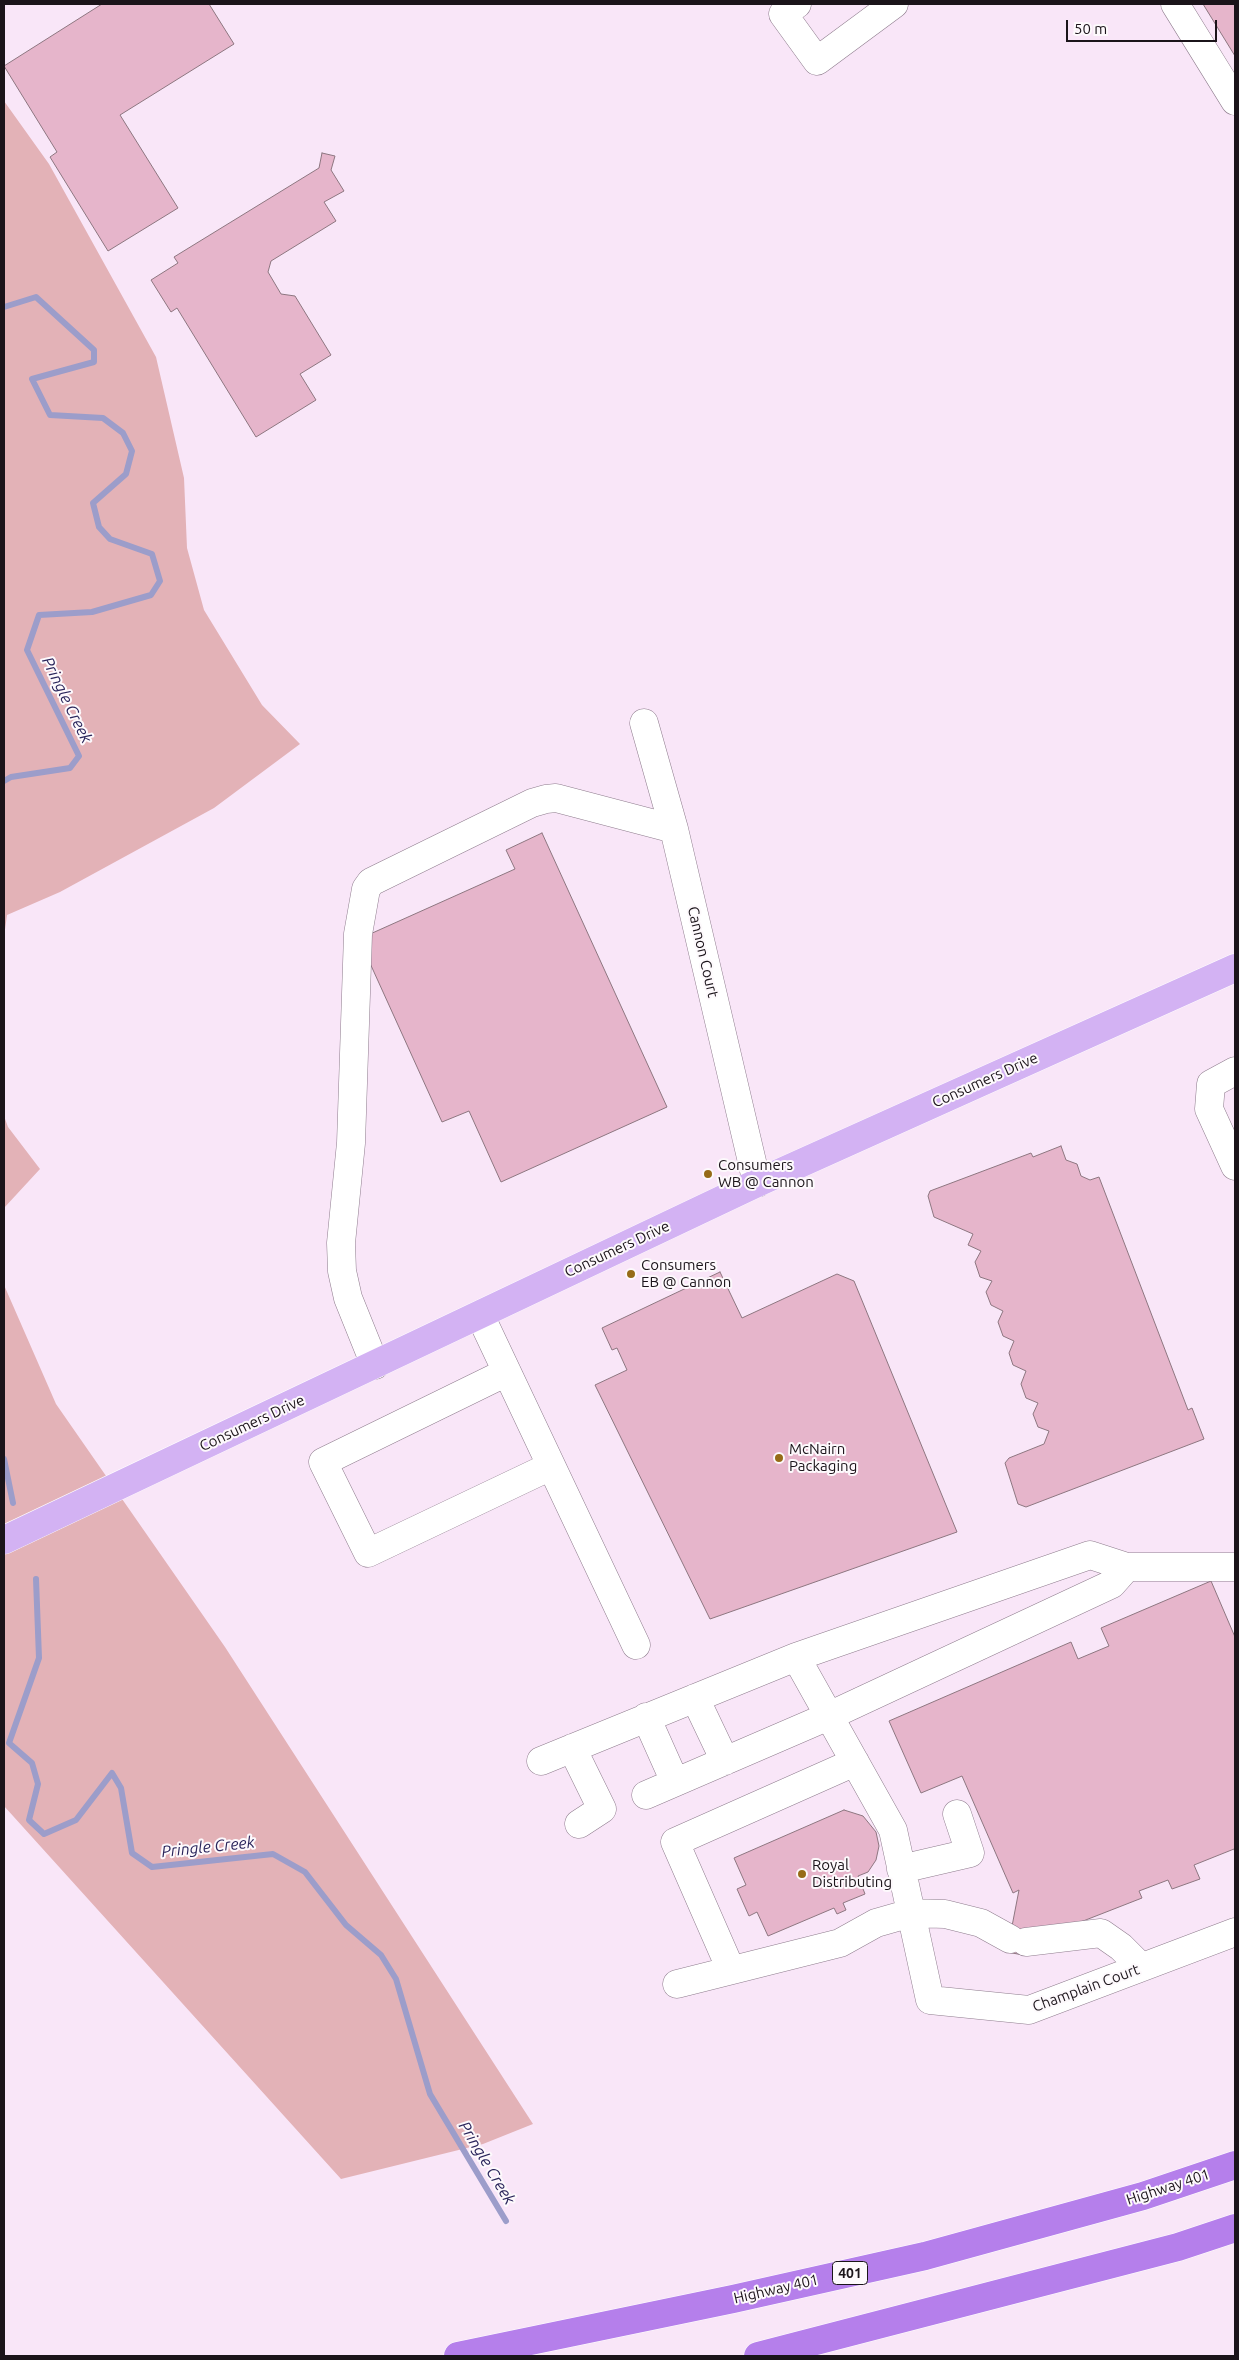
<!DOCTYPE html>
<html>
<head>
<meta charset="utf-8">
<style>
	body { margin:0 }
	#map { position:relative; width:1239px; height:2360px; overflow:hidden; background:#f9e6f8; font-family:Ubuntu,sans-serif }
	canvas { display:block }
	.frame { position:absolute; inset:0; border:5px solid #1b141a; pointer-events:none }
	.scale { position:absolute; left:1066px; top:20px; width:151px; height:22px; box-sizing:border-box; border:2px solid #1b141a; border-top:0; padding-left:6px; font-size:15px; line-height:18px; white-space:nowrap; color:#1b141a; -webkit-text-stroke:4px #fdf9fc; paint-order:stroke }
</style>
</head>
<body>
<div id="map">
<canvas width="1239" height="2360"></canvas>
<div class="frame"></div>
<div class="scale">50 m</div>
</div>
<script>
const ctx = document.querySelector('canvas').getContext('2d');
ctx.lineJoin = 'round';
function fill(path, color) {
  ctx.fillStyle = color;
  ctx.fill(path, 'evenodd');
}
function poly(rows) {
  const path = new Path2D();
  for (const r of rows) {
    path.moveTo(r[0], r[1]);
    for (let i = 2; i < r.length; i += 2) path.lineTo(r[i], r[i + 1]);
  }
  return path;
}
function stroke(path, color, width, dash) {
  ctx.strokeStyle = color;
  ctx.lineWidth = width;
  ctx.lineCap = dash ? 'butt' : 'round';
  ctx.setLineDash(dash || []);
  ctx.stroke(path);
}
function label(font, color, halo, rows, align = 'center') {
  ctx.font = font + ' Ubuntu,sans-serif';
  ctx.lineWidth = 4;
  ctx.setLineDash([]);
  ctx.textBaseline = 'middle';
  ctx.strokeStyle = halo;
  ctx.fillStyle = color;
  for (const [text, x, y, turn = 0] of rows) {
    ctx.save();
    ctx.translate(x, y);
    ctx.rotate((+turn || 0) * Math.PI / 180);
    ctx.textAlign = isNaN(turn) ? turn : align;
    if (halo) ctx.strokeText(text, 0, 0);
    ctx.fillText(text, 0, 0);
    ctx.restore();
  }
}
const green = poly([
	[4,101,49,164,156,357,184,478,187,548,204,610,262,705,300,744,214,808,60,892,7,915,4,937],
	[4,1116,8,1127,40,1169,4,1208],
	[4,1285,56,1404,225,1647,533,2124,483,2144,341,2179,4,1806]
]);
const stream = poly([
	[4,307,36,297,94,350,94,362,32,379,50,415,103,418,123,433,132,451,126,474,93,503,99,527,110,539,152,554,160,581,151,595,92,612,39,615,27,650,79,756,70,768,11,777,4,781],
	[4,1459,13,1503],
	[36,1579,39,1658,9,1743,32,1763,38,1784,29,1820,44,1834,76,1820,112,1773,121,1788,132,1853,152,1867,273,1854,305,1872,346,1925,381,1955,396,1979,430,2094,506,2221]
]);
const building = poly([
	[102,4,209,4,234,44,120,115,178,208,108,251,50,157,57,152,4,66,102,4],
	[1203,4,1235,4,1235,56,1203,4],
	[322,153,335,156,331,170,344,191,324,202,336,221,271,261,268,272,281,294,295,296,331,355,300,374,316,400,256,437,177,308,171,312,151,280,178,263,174,257,319,168,322,153],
	[542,833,667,1107,501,1182,469,1111,442,1122,359,939,515,869,506,850,542,833],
	[1061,1146,1066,1160,1077,1164,1081,1176,1090,1180,1099,1177,1188,1410,1192,1408,1204,1439,1026,1507,1018,1504,1005,1463,1009,1458,1044,1444,1049,1431,1038,1427,1033,1414,1038,1403,1026,1398,1021,1384,1026,1371,1013,1365,1009,1353,1014,1341,1003,1336,998,1322,1003,1311,991,1305,986,1292,992,1281,980,1277,975,1262,981,1251,968,1245,973,1234,934,1217,928,1196,930,1191,1031,1153,1033,1157,1061,1146],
	[720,1272,742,1318,837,1274,854,1281,957,1532,710,1619,595,1385,627,1370,617,1348,612,1350,602,1328,720,1272],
	[1211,1581,1235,1637,1235,1853,1234,1849,1194,1865,1200,1879,1172,1889,1168,1880,1139,1891,1142,1898,1078,1923,1023,1955,1007,1952,1019,1890,1013,1893,962,1776,921,1793,889,1721,1071,1642,1078,1659,1109,1646,1101,1628,1211,1581],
	[844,1810,863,1816,876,1832,879,1846,876,1860,868,1872,858,1876,865,1894,843,1903,846,1910,837,1914,834,1908,768,1936,757,1912,749,1916,737,1889,746,1885,734,1858,844,1810]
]);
const minor = poly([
	[797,4,783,14,817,61,894,4],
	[1175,4,1235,101],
	[644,723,674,829,757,1183],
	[1235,1071,1211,1084,1209,1109,1235,1166],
	[480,1315,636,1645],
	[375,1365,348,1298,342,1271,341,1243,351,1143,358,934,366,889,371,882,532,803,546,799,556,798,674,829],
	[507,1372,323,1462,368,1553,551,1466],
	[1235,1567,1127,1567,1090,1555,796,1657,893,1830,930,2000,1029,2010,1235,1932],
	[695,1698,725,1761],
	[646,1717,675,1782],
	[572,1748,602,1809,579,1824],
	[541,1761,796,1657],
	[646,1795,829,1716,1112,1584,1127,1567],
	[901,1869,970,1853,957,1814],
	[1026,1942,1101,1933,1121,1947,1141,1967],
	[731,1970,675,1842,855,1762],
	[677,1984,840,1943,876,1923,911,1913,945,1914,981,1923,1010,1939]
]);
const major = poly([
	[4,1540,757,1183,1235,968]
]);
const highway = poly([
	[458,2356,733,2299,925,2256,1143,2196,1235,2165],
	[758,2356,1178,2247,1235,2228]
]);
const markers = [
	[708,1174,5,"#966b17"],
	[631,1274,5,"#966b17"],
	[779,1458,5,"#966b17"],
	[802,1874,5,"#966b17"]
];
const shields = [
	[850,2273,35]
];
const shieldNames = [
	["401",850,2273]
];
const streetNames = [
	["Cannon Court",703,952,77],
	["Consumers Drive",985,1080,-24],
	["Consumers Drive",617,1249,-25],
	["Consumers Drive",252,1423,-25],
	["Champlain Court",1086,1988,-20],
	["Highway 401",1168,2187,-18],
	["Highway 401",776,2289,-13]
];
const poiNames = [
	["Consumers",718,1165],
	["WB @ Cannon",718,1182],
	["Consumers",641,1265],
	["EB @ Cannon",641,1282],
	["McNairn",789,1449],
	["Packaging",789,1466],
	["Royal",812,1865],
	["Distributing",812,1882]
];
const waterNames = [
	["Pringle Creek",67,700,64],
	["Pringle Creek",208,1847,-6],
	["Pringle Creek",487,2163,59]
];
fill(green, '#e3b2b7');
stroke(stream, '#9c9dca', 6);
fill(building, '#e6b5cb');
stroke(building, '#8d7680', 1);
stroke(minor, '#8e7c8d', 29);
stroke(major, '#fff', 29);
stroke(highway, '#fff', 29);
stroke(minor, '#fff', 28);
stroke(major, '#d3b2f3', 28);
stroke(highway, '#b57feb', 28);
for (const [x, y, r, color] of markers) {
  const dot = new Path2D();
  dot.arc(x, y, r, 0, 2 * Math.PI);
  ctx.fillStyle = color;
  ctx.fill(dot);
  stroke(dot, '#fdf9fc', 2);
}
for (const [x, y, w] of shields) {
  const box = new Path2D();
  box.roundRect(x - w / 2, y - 11.5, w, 23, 4);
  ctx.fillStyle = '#fdf9fc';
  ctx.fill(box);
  stroke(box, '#1b141a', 1);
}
label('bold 14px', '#1b141a', null, shieldNames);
label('15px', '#1b141a', '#fdf9fc', streetNames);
label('15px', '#1b141a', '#fdf9fc', poiNames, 'left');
label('italic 16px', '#2a255b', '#fdf9fc', waterNames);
</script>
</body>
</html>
